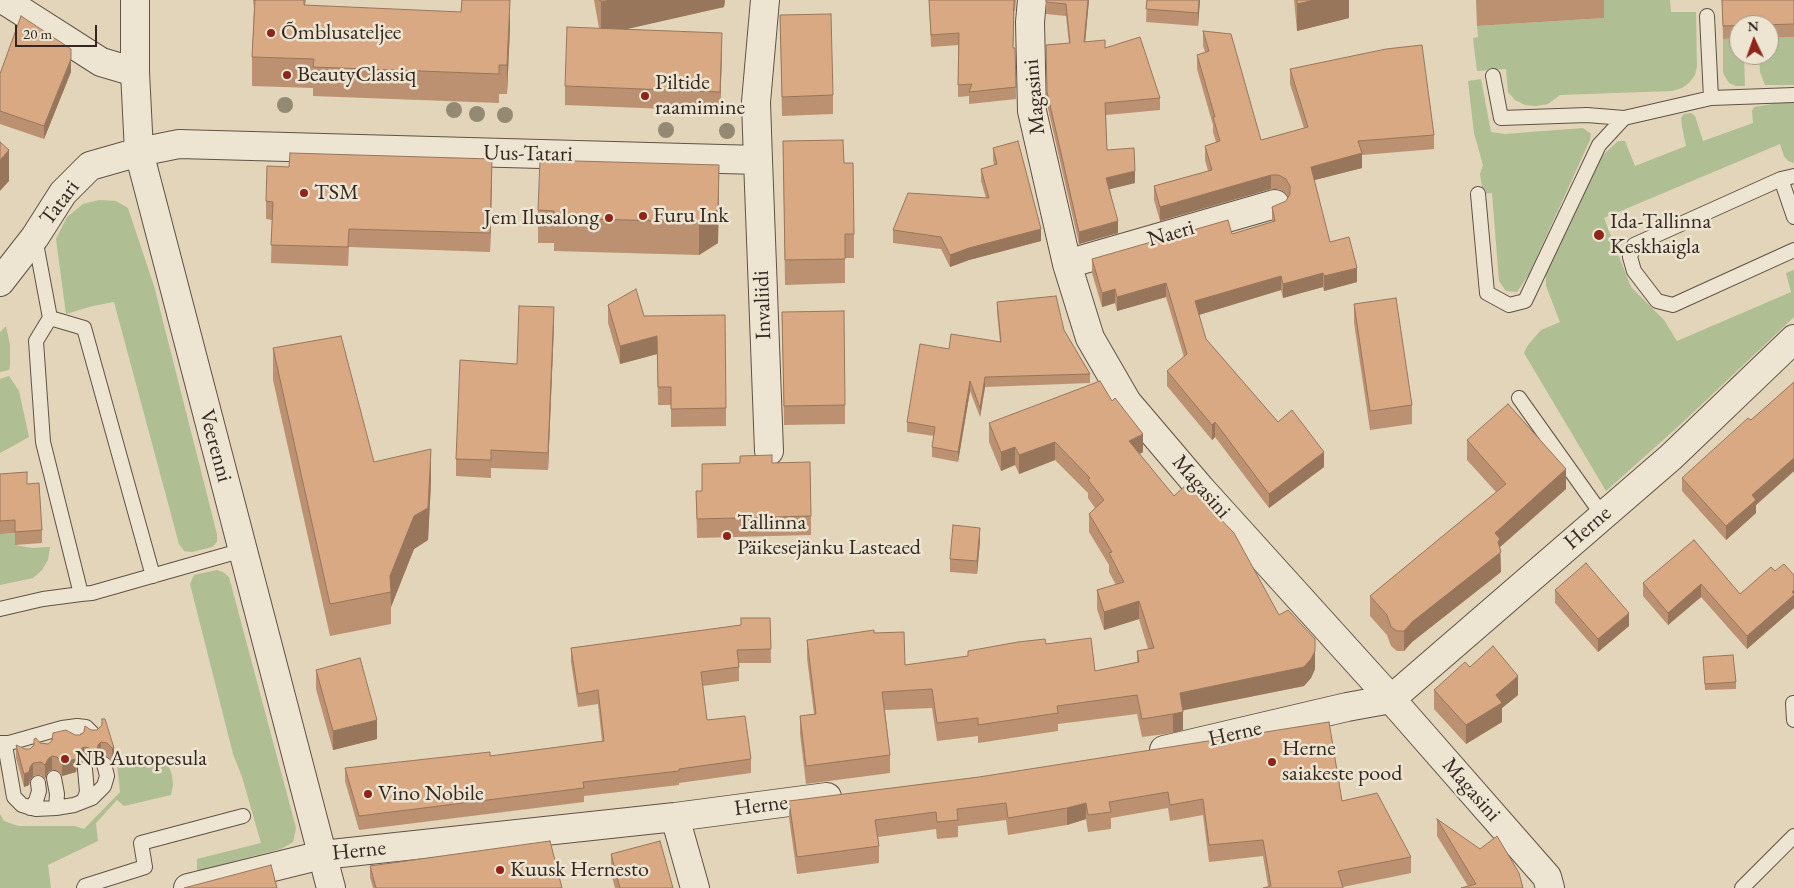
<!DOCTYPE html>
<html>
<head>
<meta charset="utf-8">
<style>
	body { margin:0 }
	#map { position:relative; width:1794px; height:888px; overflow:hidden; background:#e3d5b9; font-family:"EB Garamond",serif }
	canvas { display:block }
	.north { position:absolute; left:1729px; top:15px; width:50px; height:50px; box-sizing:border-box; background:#ede4d2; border:1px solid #a3988a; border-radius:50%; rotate:357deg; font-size:14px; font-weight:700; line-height:20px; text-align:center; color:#35271f }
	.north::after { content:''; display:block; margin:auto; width:18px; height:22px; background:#8f2418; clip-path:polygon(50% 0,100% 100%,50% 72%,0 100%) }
	.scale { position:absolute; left:15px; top:25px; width:82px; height:22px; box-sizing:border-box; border:2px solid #35271f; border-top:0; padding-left:6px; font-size:15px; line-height:18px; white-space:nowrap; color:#35271f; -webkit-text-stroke:4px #ede4d2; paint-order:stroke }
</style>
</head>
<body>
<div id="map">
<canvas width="1794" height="888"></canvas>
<div class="north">N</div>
<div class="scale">20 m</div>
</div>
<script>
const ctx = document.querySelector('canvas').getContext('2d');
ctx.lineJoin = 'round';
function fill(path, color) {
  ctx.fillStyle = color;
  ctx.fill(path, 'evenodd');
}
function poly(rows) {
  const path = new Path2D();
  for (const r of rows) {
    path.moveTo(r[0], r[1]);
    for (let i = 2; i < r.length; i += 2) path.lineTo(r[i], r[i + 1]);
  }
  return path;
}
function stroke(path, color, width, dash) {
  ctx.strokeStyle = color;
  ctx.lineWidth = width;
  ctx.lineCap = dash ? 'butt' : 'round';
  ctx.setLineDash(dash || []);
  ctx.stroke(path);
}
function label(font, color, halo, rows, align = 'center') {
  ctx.font = font + ' "EB Garamond",serif';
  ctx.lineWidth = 5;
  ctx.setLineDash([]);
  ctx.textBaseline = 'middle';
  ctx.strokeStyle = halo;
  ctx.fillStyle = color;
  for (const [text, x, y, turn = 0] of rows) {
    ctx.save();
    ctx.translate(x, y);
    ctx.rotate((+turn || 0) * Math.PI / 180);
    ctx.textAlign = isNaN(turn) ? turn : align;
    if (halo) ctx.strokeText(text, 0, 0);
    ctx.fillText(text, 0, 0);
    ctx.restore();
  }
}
const green = poly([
	[1602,0,1670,0,1671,12,1696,12,1697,66,1695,75,1689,83,1682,88,1672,91,1560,95,1548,104,1536,106,1525,105,1515,100,1508,92,1506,69,1477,71,1473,38,1478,37,1477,26,1603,18],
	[1794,37,1794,85,1765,85,1760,72,1759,55,1769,55,1769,38],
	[1739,38,1739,55,1744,55,1745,86,1736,86,1729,83,1723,73,1723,39],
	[1481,79,1491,132,1505,134,1583,128,1591,134,1590,140,1529,274,1517,292,1506,291,1499,281,1492,193,1483,194,1480,174,1483,165,1474,133,1468,81],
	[1785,102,1794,103,1794,163,1788,161,1784,156,1780,144,1604,218,1631,287,1664,320,1677,341,1791,292,1786,273,1794,270,1794,317,1681,424,1606,491,1524,353,1528,345,1541,330,1560,322,1546,286,1546,270,1596,165,1603,155,1618,141,1625,141,1635,166,1686,146,1682,127,1681,118,1684,114,1691,113,1695,116,1703,141,1753,123,1752,111,1754,107],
	[99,200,116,201,128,208,154,286,217,534,217,542,212,547,192,552,184,551,179,544,114,302,93,306,66,314,56,239,67,217,83,204],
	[6,326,10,345,10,366,9,370,0,372,0,332],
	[9,376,19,391,29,437,0,453,0,379],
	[15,533,15,545,32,548,50,547,48,560,42,570,33,578,0,585,0,534],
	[217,570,223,572,229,577,296,828,293,842,281,849,197,871,197,859,261,843,242,777,233,754,190,584,194,575],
	[164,754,172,775,173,785,171,795,124,806,117,800,96,823,98,841,48,865,51,888,0,888,0,814,4,821,18,826,75,826,84,829,120,792,117,764]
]);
const service = poly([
	[1707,16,1711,98],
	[1493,76,1501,118,1587,115,1624,118],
	[1794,176,1781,179,1634,245,1630,257,1634,271,1657,301,1673,305,1794,250],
	[1781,179,1794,217],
	[1478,194,1487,293,1509,305,1525,301,1599,145,1624,118,1711,98,1794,95],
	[50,318,84,328,153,576],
	[1519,398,1603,516],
	[81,594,92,593,243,550],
	[0,609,43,599,81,594,43,442,36,341,50,318,35,238],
	[1793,703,1794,720],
	[62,728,77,726,86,727,94,735],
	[0,743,9,743,62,728,77,740],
	[2,743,6,751,14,797,22,805,36,809,56,808,74,805,92,798,104,786,107,776,104,764],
	[54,778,57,794,56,808],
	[84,800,87,792,85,769],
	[30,808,36,801,39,791,38,783],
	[84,888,85,886,145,867,141,843,243,816],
	[1742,888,1794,836]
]);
const minor = poly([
	[4,0,101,62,135,72],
	[1032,0,1030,22,1032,111,1067,264,1090,338,1127,402,1201,489,1391,699,1547,877,1550,888],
	[139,152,179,144,758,160,756,102,765,0],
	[758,160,769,451],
	[1067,264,1275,204],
	[1164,750,1347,707,1391,699,1671,457,1794,339],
	[675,817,695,888],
	[322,855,675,817,827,797]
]);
const tertiary = poly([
	[135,0,135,72,139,152,331,888],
	[0,282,35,237,63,193,90,166,139,152],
	[188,888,322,855]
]);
const trees = [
	[285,105],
	[454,110],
	[477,114],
	[505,115],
	[666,130],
	[727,131]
];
const wall = poly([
	[253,0,306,0,305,5,510,28,507,94,499,94,499,103,313,96,313,88,252,86,252,57,254,8],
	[594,0,725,0,724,7,625,29,722,52,720,111,565,105,565,86,599,28],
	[929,0,1016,0,1015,11,1014,11,1013,48,1015,48,1016,99,969,104,969,96,958,97,958,45,931,47],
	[1046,0,1089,0,1085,42,1105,48,1160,98,1160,110,1106,115,1107,150,1135,183,1110,189,1118,233,1079,244,1047,104,1046,45,1069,43,1066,16,1046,14],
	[1147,0,1200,0,1198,26,1146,22],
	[1294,0,1349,0,1349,18,1297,31],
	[1476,0,1604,0,1604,18,1477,26],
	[1722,0,1794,0,1794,37,1769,38,1769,25,1739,25,1739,38,1723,39],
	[780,15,833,95,833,114,782,116],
	[1203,31,1261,140,1304,128,1290,84,1290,69,1434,135,1434,149,1362,155,1362,168,1314,180,1330,242,1357,282,1324,291,1323,287,1283,298,1281,290,1199,315,1206,339,1278,422,1324,467,1269,508,1215,437,1212,440,1167,386,1167,371,1184,357,1166,297,1117,311,1115,303,1102,307,1092,273,1092,259,1232,234,1272,222,1272,207,1286,201,1288,197,1286,193,1279,189,1271,189,1160,221,1154,200,1154,186,1208,171,1205,160,1205,146,1216,142,1213,132,1213,125,1197,69,1197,55,1205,52,1203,46],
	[71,49,71,72,44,139,0,124,0,74],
	[783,141,844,163,854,234,854,258,845,258,845,283,785,285],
	[993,148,1041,241,969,260,950,267,941,249,893,243,893,230,986,198,981,181,981,169,994,165,993,160],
	[492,177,490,252,349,247,348,266,271,263,272,220,266,219,266,201],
	[719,197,718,243,699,255,554,251,554,243,538,243,538,210],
	[997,302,1064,330,1090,374,1090,383,985,387,980,417,970,391,958,462,932,457,932,447,934,436,907,432,907,422,949,349,1000,342,997,312],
	[1354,304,1412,405,1412,424,1370,430,1354,323],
	[608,305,644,316,726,408,726,426,671,427,671,405,658,405,657,354,620,364,608,323],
	[782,312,845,405,845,424,784,425],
	[554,325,548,470,491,468,491,478,456,476,456,459],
	[273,348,374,462,431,482,428,540,414,549,391,607,391,624,330,636,273,380],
	[1794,382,1794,471,1756,505,1756,513,1726,540,1682,491,1682,478,1751,420],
	[989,423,1143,452,1139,454,1174,496,1279,615,1315,639,1315,669,1311,678,1304,686,1183,710,1183,730,1173,733,1142,737,1137,714,1058,724,1058,731,978,743,978,736,937,741,932,708,885,710,890,755,890,773,806,784,800,734,800,716,814,714,807,658,807,640,874,633,905,665,968,656,968,651,1046,644,1095,671,1137,662,1137,651,1148,649,1139,619,1104,630,1097,609,1097,590,1116,585,1109,572,1109,565,1089,532,1089,514,1095,508,1088,498,1088,493,1055,460,1019,474,1015,465,1001,471,989,442],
	[1467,440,1566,489,1500,547,1501,572,1412,642,1404,651,1397,651,1391,646,1387,635,1370,616,1370,596,1496,492,1467,460],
	[772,463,811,516,811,535,697,538,696,491,702,491,702,464],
	[0,474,27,484,42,530,42,543,15,545,15,533,0,534],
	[1694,540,1740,594,1775,571,1794,575,1794,608,1747,649,1701,597,1668,625,1643,596,1643,583],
	[980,541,977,574,950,572,950,559],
	[1555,590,1629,626,1598,652,1555,603],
	[770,618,771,663,739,663,739,681,703,686,707,720,751,759,751,773,679,783,679,785,584,796,584,802,359,830,345,781,345,768,490,756,602,741,598,704,578,707,571,662,571,648,741,625],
	[1703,657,1736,682,1736,689,1705,690],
	[1470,667,1518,695,1502,708,1502,722,1466,744,1434,709,1434,690],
	[316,670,377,739,333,750,316,689],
	[85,726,114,748,114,761,112,761,107,756,101,756,98,758,96,766,93,767,89,761,84,760,77,765,76,772,62,776,57,770,52,770,48,772,45,779,41,775,33,776,30,780,29,785,24,787,16,758,16,745,25,749,30,749,40,743,48,744,75,735,80,735,84,732],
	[979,777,1342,801,1411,857,1411,873,1343,887,1268,886,1263,856,1209,862,1203,815,1170,821,1168,808,1111,818,1111,829,1088,832,1086,819,1067,825,1008,835,1006,820,958,826,958,837,937,839,936,829,878,837,879,846,879,863,797,874,789,818,789,801],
	[1437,819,1523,888,1468,886,1437,836],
	[611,854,673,888,615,888,611,873],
	[370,866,562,888,373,888,370,877]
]);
const shadedWall = poly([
	[510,0,510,28,507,94,507,65],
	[610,0,725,0,724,7,601,35,601,2],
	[1088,0,1089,0,1084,54,1084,42],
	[1199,0,1200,0,1198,26,1198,13],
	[1314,0,1349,0,1349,18,1297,31,1297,4],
	[722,33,722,52,720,111,720,92],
	[71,59,71,72,44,139,44,126],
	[9,150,9,181,0,191,0,160],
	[1362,153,1362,168,1311,181,1311,167],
	[492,159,492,177,490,252,490,233],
	[719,165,718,243,699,255,699,222],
	[1135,171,1135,183,1106,190,1106,178],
	[1271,175,1271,189,1160,221,1160,207],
	[1118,221,1118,233,1079,244,1079,232],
	[1041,229,1041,241,969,260,950,267,950,255,969,248],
	[1357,268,1357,282,1324,291,1324,276],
	[1323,273,1323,287,1283,298,1283,284],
	[1281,276,1281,290,1195,316,1195,301],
	[1166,283,1166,297,1117,311,1117,297],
	[1115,289,1115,303,1102,307,1102,293],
	[554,307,554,325,548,470,548,453],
	[657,336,657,354,620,364,620,346],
	[985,377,985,387,980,417,980,408],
	[970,381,970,391,958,462,958,452],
	[1215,422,1215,437,1212,440,1212,425],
	[1143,434,1143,452,1129,460,1129,441],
	[1055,442,1055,460,1019,474,1019,455],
	[1015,447,1015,465,1001,471,1001,452],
	[431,449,431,482,428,540,414,549,391,607,390,576],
	[1324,452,1324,467,1269,508,1269,494],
	[1794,458,1794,471,1756,505,1756,513,1726,540,1726,526,1752,495],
	[1566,469,1566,489,1500,547,1501,572,1412,642,1404,651,1404,631,1495,533],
	[980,528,980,541,977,574,977,561],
	[1701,584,1701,597,1668,625,1668,613],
	[1794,590,1794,608,1747,649,1747,636],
	[1139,601,1139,619,1104,630,1104,612],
	[1629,613,1629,626,1598,652,1598,639],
	[1315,651,1315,669,1311,678,1304,686,1180,711,1180,693],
	[1518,676,1518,695,1502,708,1502,722,1466,744,1466,725,1496,695],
	[1183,712,1183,730,1173,733,1173,714],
	[377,720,377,739,333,750,333,731],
	[101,742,101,756,98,758,96,766,93,767,93,754,98,745],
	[84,747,84,760,77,765,76,772,62,776,62,762],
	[112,748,114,748,114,761,112,761],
	[52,756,52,770,48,772,45,779,45,765,48,759],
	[33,763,33,776,30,780,29,785,24,787,24,774],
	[1086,803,1086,819,1067,825,1067,808]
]);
const building = poly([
	[255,0,304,0,304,5,461,12,462,0,510,0,507,65,499,65,499,74,313,67,314,59,252,57,255,0],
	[600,0,610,0,601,2,600,0],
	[929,0,1014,0,1013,48,1015,48,1016,87,969,92,972,84,958,85,959,33,931,35,929,0],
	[1046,0,1088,0,1084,42,1105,40,1105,48,1140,37,1160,98,1105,103,1107,150,1134,148,1135,171,1106,178,1118,221,1079,232,1047,92,1046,45,1070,43,1066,4,1046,2,1046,0],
	[1147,0,1199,0,1198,13,1146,9,1147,0],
	[1297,0,1314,0,1297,4,1297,0],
	[1722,0,1794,0,1794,24,1723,26,1722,0],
	[831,14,833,95,782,97,780,15,831,14],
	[21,16,71,49,71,59,44,126,0,111,0,74,21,16],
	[567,27,722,33,720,92,565,86,567,27],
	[1203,31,1231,34,1261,140,1308,127,1290,69,1386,49,1422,45,1434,135,1358,141,1362,153,1311,167,1330,242,1349,237,1357,268,1324,276,1323,273,1283,284,1281,276,1195,301,1206,339,1278,422,1292,410,1324,452,1269,494,1215,422,1212,425,1167,371,1187,354,1166,283,1117,297,1115,289,1102,293,1092,259,1228,220,1232,234,1275,221,1272,207,1286,201,1290,194,1290,186,1286,179,1279,175,1271,175,1160,207,1154,186,1212,170,1205,146,1220,141,1213,117,1215,117,1197,55,1209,51,1203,31],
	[843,140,844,163,853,163,854,234,845,234,845,259,785,260,783,141,843,140],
	[1018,141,1041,229,969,248,950,255,941,237,893,230,908,193,989,198,981,169,997,164,993,148,1018,141],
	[0,142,9,150,0,160,0,142],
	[290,153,492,159,490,233,349,229,348,247,271,245,273,202,266,201,267,166,289,167,290,153],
	[540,160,719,165,718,210,699,222,554,218,554,211,538,210,540,160],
	[636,289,644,316,725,315,726,408,671,409,671,387,658,387,657,336,620,346,608,305,636,289],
	[1056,296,1064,330,1090,374,985,377,980,408,970,381,958,452,932,447,935,427,907,422,920,344,949,349,951,334,1001,342,997,302,1056,296],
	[1396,298,1412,405,1370,411,1354,304,1396,298],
	[519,306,554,307,548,453,491,450,491,460,456,459,460,360,517,364,519,306],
	[844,311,845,405,784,406,782,312,844,311],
	[341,336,374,462,431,449,428,508,414,516,390,576,391,592,330,604,273,348,341,336],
	[1100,381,1112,401,1115,398,1143,434,1129,441,1174,496,1187,484,1234,533,1279,615,1288,610,1315,639,1315,651,1311,659,1304,667,1180,693,1183,712,1173,714,1142,719,1137,695,1057,706,1058,713,978,725,978,718,937,723,932,689,882,692,890,755,806,766,800,716,816,714,807,640,874,630,874,633,904,632,905,665,968,656,968,651,1018,642,1045,639,1046,644,1091,638,1095,671,1139,662,1137,651,1154,648,1139,601,1104,612,1097,590,1124,582,1109,553,1112,552,1089,514,1104,500,1088,480,1090,478,1055,442,1019,455,1015,447,1001,452,989,423,1100,381],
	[1794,382,1794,458,1752,495,1756,500,1726,526,1682,478,1748,418,1751,420,1794,382],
	[1508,404,1566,469,1495,533,1500,539,1498,542,1501,552,1412,622,1404,631,1397,631,1391,627,1387,615,1370,596,1506,484,1467,440,1508,404],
	[772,455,772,463,810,462,811,516,697,519,696,491,702,491,702,464,740,463,740,456,772,455],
	[27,472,27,484,39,483,42,530,15,532,15,520,0,521,0,474,27,472],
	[953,525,980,528,977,561,950,559,953,525],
	[1694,540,1740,594,1771,567,1775,571,1784,564,1794,575,1794,590,1792,592,1794,594,1794,595,1747,636,1701,584,1668,613,1643,583,1694,540],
	[1586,563,1629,613,1598,639,1555,590,1586,563],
	[741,618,770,618,771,649,737,650,739,667,701,672,707,720,745,716,751,759,679,769,679,771,583,782,584,788,359,816,345,768,490,752,490,756,604,741,598,690,578,694,571,648,741,625,741,618],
	[1493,646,1518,676,1496,695,1502,703,1466,725,1434,690,1465,662,1470,667,1493,646],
	[1733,655,1736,682,1705,684,1703,657,1733,655],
	[360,658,377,720,333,731,316,670,360,658],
	[102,719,105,719,114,748,112,748,107,743,101,742,98,745,96,753,93,754,89,748,84,747,77,752,76,759,62,762,57,757,52,756,48,759,45,765,41,762,33,763,30,767,29,772,24,774,16,745,25,749,30,749,34,745,34,739,36,738,40,743,48,744,52,741,53,733,66,730,75,735,80,735,84,732,85,726,91,730,97,730,102,725,102,719],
	[1329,722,1342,801,1377,793,1411,857,1338,871,1343,888,1263,888,1271,886,1263,840,1209,845,1203,799,1170,805,1168,792,1109,802,1111,812,1088,815,1086,803,1067,808,1008,818,1006,803,957,809,958,820,937,822,936,812,875,820,879,846,797,857,789,801,979,777,1329,722],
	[1437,819,1480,849,1497,836,1519,873,1523,888,1461,888,1476,884,1437,819],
	[550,841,562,888,376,888,370,866,550,841],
	[660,841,673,888,620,888,611,854,660,841],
	[271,865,277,888,184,888,271,865]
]);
const markers = [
	[271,33,5,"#8f2418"],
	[287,75,5,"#8f2418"],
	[645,96,5,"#8f2418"],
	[304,193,5,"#8f2418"],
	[643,216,5,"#8f2418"],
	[609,218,5,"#8f2418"],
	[1599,235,6,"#8f2418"],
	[727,536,5,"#8f2418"],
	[65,759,5,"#8f2418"],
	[1272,762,5,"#8f2418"],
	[368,794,5,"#8f2418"],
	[500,870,5,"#8f2418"]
];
const poiNames = [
	["Õmblusateljee",281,33],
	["BeautyClassiq",297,75],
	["Piltide",655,83],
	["raamimine",655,108],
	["TSM",314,193],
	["Furu Ink",653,216],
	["Jem Ilusalong",599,218,"right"],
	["Ida-Tallinna",1610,222],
	["Keskhaigla",1610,247],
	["Tallinna",737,523],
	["Päikesejänku Lasteaed",737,548],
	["Herne",1282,749],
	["saiakeste pood",1282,774],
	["NB Autopesula",75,759],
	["Vino Nobile",378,794],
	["Kuusk Hernesto",510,870]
];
const streetNames = [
	["Magasini",1035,97,-95],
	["Uus-Tatari",528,154,1],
	["Tatari",60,203,-53],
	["Naeri",1171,234,-16],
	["Invaliidi",763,305,-92],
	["Veerenni",215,446,75],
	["Magasini",1201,487,49],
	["Herne",1588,528,-41],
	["Herne",1235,734,-13],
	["Magasini",1471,790,49],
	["Herne",761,806,-7],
	["Herne",359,851,-6]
];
fill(green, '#afbe93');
stroke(service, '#605246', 16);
stroke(minor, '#605246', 30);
stroke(tertiary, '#605246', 30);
stroke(service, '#ede4d2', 14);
stroke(minor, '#ede4d2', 28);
stroke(tertiary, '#ede4d2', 28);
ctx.fillStyle = '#948a74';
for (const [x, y] of trees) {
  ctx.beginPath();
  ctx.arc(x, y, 8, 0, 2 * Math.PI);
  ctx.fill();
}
fill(wall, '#bb9172');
fill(shadedWall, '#98765c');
fill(building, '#d9a984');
stroke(building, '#98765c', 1);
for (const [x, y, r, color] of markers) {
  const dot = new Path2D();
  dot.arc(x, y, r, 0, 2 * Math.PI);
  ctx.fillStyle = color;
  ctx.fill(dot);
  stroke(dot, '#ede4d2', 2);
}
label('22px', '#35271f', '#ede4d2', poiNames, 'left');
label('22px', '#35271f', '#ede4d2', streetNames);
</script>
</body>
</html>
